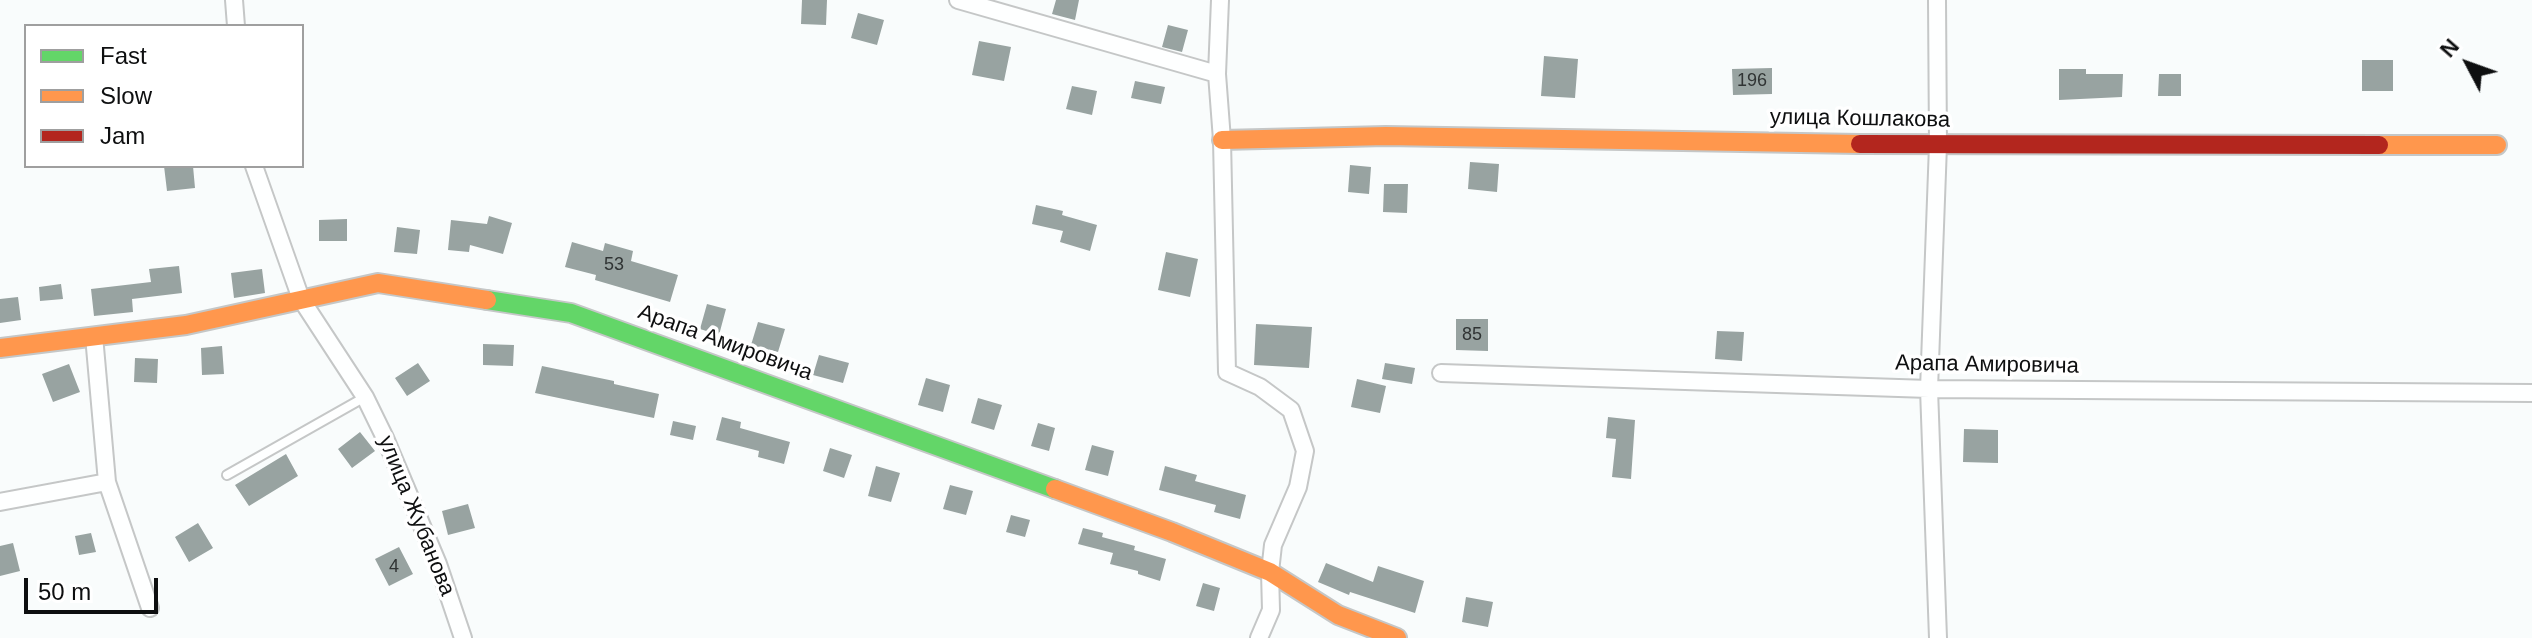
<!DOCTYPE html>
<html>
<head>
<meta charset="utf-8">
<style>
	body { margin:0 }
	#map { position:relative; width:2532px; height:638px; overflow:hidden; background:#f9fcfc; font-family:Arial,sans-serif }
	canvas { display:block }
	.legend { position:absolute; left:24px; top:24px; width:280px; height:144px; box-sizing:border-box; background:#fff; border:2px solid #9f9f9f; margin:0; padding:10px 14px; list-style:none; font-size:24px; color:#0e0f10 }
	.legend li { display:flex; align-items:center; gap:16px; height:40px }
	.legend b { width:40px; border:2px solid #9f9f9f }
	.north { position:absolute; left:2428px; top:24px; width:80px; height:80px; -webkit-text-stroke:6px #fff; paint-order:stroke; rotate:311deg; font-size:22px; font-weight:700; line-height:32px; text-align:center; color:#0e0f10 }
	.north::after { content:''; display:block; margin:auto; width:28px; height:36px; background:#0e0f10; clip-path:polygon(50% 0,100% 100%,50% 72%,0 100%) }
	.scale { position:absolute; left:24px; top:578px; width:134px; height:36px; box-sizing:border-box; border:4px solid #0e0f10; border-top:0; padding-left:10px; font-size:24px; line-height:28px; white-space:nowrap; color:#0e0f10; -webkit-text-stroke:6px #fff; paint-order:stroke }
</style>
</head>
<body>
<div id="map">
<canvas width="2532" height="638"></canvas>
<ul class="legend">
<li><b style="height:10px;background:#63d668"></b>Fast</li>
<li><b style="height:10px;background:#ff974d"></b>Slow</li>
<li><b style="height:10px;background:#b3261e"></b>Jam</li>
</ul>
<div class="north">N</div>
<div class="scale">50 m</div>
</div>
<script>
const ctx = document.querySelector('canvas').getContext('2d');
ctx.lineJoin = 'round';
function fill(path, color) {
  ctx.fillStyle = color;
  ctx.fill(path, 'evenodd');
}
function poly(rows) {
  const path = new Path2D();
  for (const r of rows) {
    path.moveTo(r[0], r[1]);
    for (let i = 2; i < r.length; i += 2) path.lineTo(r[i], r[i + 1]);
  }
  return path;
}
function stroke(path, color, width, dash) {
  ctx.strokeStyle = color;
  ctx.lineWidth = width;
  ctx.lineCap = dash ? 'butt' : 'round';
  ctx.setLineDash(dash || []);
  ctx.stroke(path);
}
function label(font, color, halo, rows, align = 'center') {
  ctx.font = font + ' Arial,sans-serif';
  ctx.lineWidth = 7;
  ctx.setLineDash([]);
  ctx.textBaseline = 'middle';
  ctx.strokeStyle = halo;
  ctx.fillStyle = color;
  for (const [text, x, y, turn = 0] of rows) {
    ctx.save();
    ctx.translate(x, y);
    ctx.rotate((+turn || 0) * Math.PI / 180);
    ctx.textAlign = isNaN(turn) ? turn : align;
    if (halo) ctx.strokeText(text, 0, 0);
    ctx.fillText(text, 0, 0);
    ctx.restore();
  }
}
const building = poly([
	[802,0,827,0,826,25,801,24],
	[1056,0,1079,0,1075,20,1052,14],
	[858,13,884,20,877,45,851,38],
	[1168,25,1188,30,1182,52,1162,47],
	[979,41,1011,47,1004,81,972,75],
	[1544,56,1578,59,1575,98,1541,96],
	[2362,60,2393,60,2393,91,2362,91],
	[1772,68,1772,94,1733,95,1732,69],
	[2059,69,2086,69,2086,74,2123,74,2122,97,2059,100],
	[2159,74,2181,74,2181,96,2158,96],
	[1135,81,1165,87,1161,104,1131,98],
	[1072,86,1097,91,1092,115,1066,109],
	[1470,162,1499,164,1497,192,1468,189],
	[1350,165,1371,167,1369,194,1348,192],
	[164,166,193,166,195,188,167,191],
	[1384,184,1408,184,1407,213,1383,212],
	[1036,205,1063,211,1062,215,1097,225,1090,251,1060,242,1063,231,1032,224],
	[489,216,512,223,503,254,470,245,469,252,448,250,451,220,487,224],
	[347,219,347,241,319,241,319,220],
	[397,227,420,230,417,254,394,252],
	[572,242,603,251,605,243,633,251,631,261,678,275,670,302,595,280,596,275,565,267],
	[1166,252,1198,259,1190,297,1158,290],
	[179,266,182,293,132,299,133,312,94,316,91,289,151,282,149,269],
	[262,269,265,293,234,298,231,273],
	[61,284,63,299,40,301,39,287],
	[18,297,21,320,0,323,0,299],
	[707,304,726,309,719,335,700,329],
	[1456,319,1488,319,1488,351,1456,350],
	[758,322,785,329,778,352,751,345],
	[1256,324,1312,327,1309,368,1254,365],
	[1717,331,1744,332,1742,361,1715,359],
	[483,344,514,345,513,366,483,365],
	[222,346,224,374,202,375,201,348],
	[819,355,849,363,843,383,813,375],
	[135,358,158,359,157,383,134,382],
	[418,363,430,381,407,396,395,378],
	[1385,363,1415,368,1412,384,1382,379],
	[69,364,80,392,53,402,42,374],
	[542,366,614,381,614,384,659,394,654,418,535,393],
	[926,378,950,385,943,412,918,405],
	[1357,379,1386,386,1380,413,1351,407],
	[978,398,1002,405,994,430,971,423],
	[722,417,741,422,740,428,790,442,784,464,758,457,759,451,716,440],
	[1608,417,1635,420,1631,479,1612,477,1616,439,1606,438],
	[673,421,696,426,693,440,670,435],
	[1038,423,1055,428,1049,451,1031,446],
	[1964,429,1998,430,1998,463,1963,462],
	[360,432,375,451,352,468,338,449],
	[1092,445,1114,451,1108,476,1085,470],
	[830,448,852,455,844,478,823,471],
	[286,454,298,476,249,506,235,485],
	[876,466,900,473,891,502,868,496],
	[1165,466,1197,475,1195,481,1246,495,1240,519,1214,512,1216,505,1159,490],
	[950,485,973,491,966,515,943,509],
	[468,504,475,528,448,535,442,511],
	[1011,515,1030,520,1025,537,1006,532],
	[198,523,213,548,189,562,175,537],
	[1083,528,1103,533,1102,537,1135,546,1134,550,1166,559,1160,581,1138,574,1138,571,1110,564,1113,553,1078,544],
	[91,533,96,552,79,555,75,536],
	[13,543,20,571,0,576,0,546],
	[399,547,413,574,389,586,375,559],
	[1326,563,1373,582,1378,566,1424,581,1415,613,1350,592,1349,595,1318,582],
	[1203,583,1220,588,1214,611,1196,606],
	[1466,597,1493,602,1488,627,1462,622]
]);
const lane = poly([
	[227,475,365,397]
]);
const street = poly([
	[234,0,236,26],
	[958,0,1217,74],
	[1220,0,1217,74,1222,140,1227,372,1260,387,1291,410,1305,451,1298,487,1273,545,1270,572,1271,610,1259,638],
	[1937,0,1938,145,1929,389,1938,638],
	[254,166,301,299,365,397,385,438,438,564,463,638],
	[94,336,107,482,150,608],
	[1441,373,1929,389,2532,393],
	[0,502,107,482]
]);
const fast = poly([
	[487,300,571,313,1055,489]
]);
const slow = poly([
	[1222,140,1386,136,1860,144],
	[2379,145,2497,145],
	[0,348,186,325,378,283,487,300],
	[1055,489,1172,532,1270,572,1338,615,1397,638]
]);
const jam = poly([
	[1860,144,2379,145]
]);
const numberNames = [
	["196",1752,81],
	["53",614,265],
	["85",1472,335],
	["4",394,567]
];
const streetNames = [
	["улица Кошлакова",1860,119,1],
	["Арапа Амировича",725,343,20],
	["Арапа Амировича",1987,365,1],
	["улица Жубанова",416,516,68]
];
fill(building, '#98a3a1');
stroke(lane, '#c5c7c7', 12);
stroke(street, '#c5c7c7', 20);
stroke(fast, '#c5c7c7', 22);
stroke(slow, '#c5c7c7', 22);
stroke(jam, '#c5c7c7', 22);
stroke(lane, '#feffff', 8);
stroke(street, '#feffff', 16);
stroke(fast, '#63d668', 18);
stroke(slow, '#ff974d', 18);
stroke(jam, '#b3261e', 18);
label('18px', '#303434', null, numberNames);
label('22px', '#0e0f10', '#fff', streetNames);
</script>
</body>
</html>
